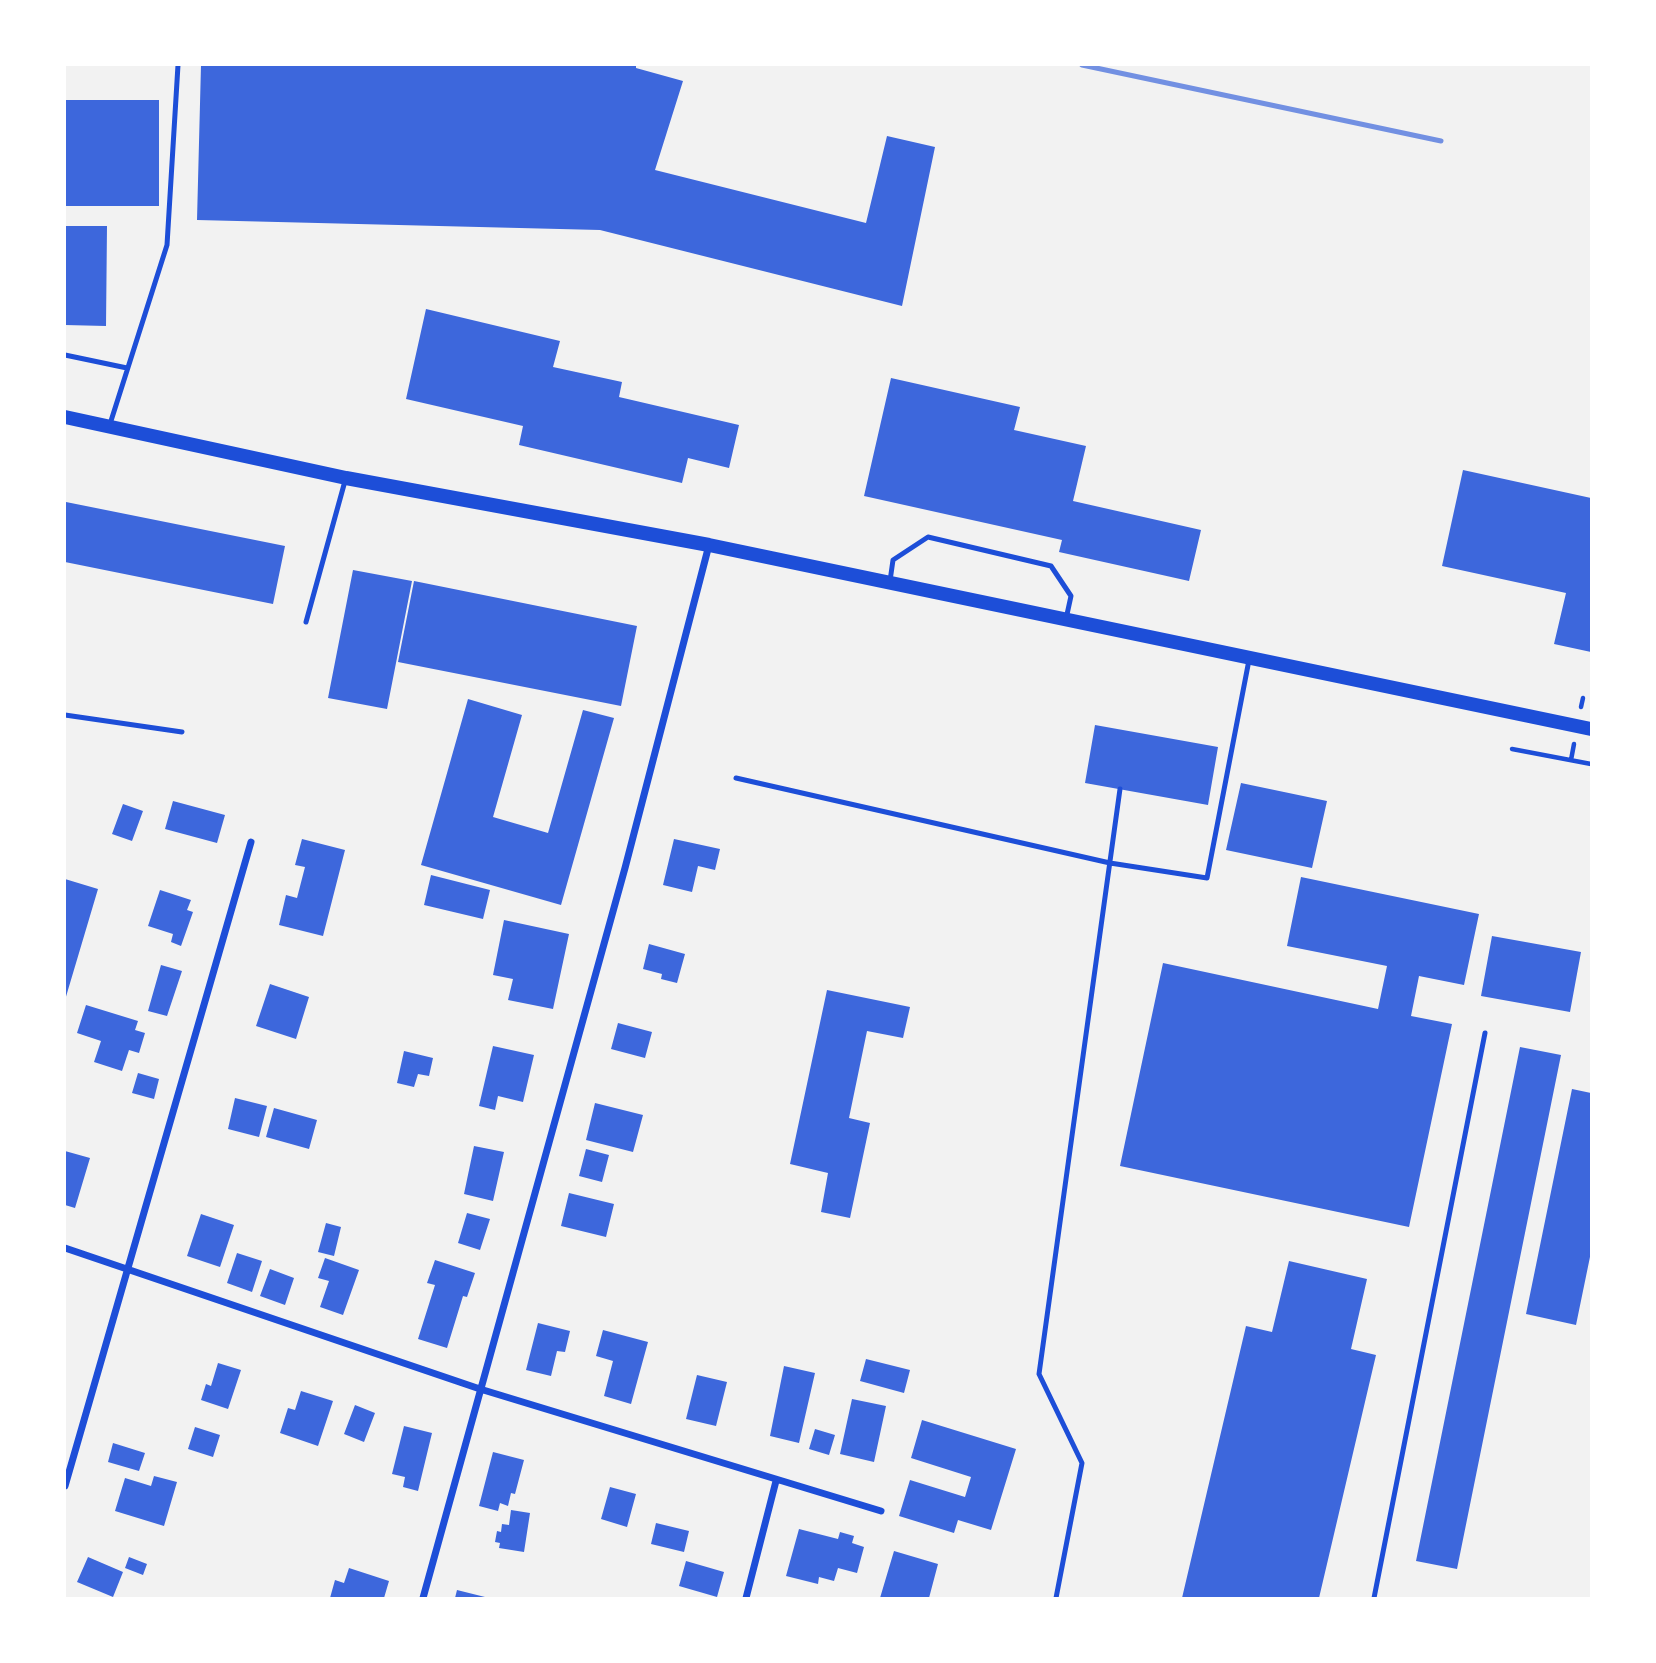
<!DOCTYPE html>
<html>
<head>
<meta charset="utf-8">
<style>
	body { margin:0 }
	#map { position:relative; width:1656px; height:1663px; overflow:hidden; background:#f2f2f2; font-family:"Fira Sans",sans-serif }
	canvas { display:block }
	.frame { position:absolute; inset:0; border:66px solid #fff; pointer-events:none }
</style>
</head>
<body>
<div id="map">
<canvas width="1656" height="1663"></canvas>
<div class="frame"></div>
</div>
<script>
const ctx = document.querySelector('canvas').getContext('2d');
ctx.lineJoin = 'round';
function fill(path, color) {
  ctx.fillStyle = color;
  ctx.fill(path, 'evenodd');
}
function poly(rows) {
  const path = new Path2D();
  for (const r of rows) {
    path.moveTo(r[0], r[1]);
    for (let i = 2; i < r.length; i += 2) path.lineTo(r[i], r[i + 1]);
  }
  return path;
}
function stroke(path, color, width, dash) {
  ctx.strokeStyle = color;
  ctx.lineWidth = width;
  ctx.lineCap = dash ? 'butt' : 'round';
  ctx.setLineDash(dash || []);
  ctx.stroke(path);
}
const building = poly([
	[201,65,636,65,636,68,683,81,655,170,866,223,887,136,935,147,902,306,600,230,197,220],
	[65,100,159,100,159,206,65,206],
	[65,226,107,226,106,326,65,325],
	[426,309,560,341,553,367,622,382,619,397,739,425,729,468,688,458,682,483,519,445,523,426,406,399],
	[891,378,1020,407,1014,430,1086,446,1073,501,1201,530,1189,581,1059,552,1062,540,864,496],
	[1463,470,1591,498,1591,652,1554,644,1566,593,1442,566],
	[66,502,285,546,273,604,65,562],
	[353,570,412,581,387,709,328,698],
	[414,581,637,626,621,706,398,662],
	[468,699,522,715,493,817,548,833,583,710,614,718,561,905,421,865],
	[1095,725,1218,747,1208,805,1085,783],
	[1241,783,1327,801,1312,868,1226,850],
	[173,801,225,815,217,843,165,829],
	[123,804,143,811,132,841,112,834],
	[302,839,345,850,323,936,279,925,286,895,297,898,305,867,295,865],
	[674,839,720,849,715,870,698,866,692,892,663,885],
	[431,875,490,890,483,919,424,905],
	[1301,877,1479,914,1464,985,1419,976,1411,1016,1452,1024,1409,1227,1120,1166,1163,963,1378,1009,1387,966,1287,946],
	[65,879,98,889,65,1000],
	[160,890,191,900,187,910,193,912,181,946,171,942,173,934,148,926],
	[504,920,569,934,553,1009,508,1000,513,979,493,975],
	[1492,936,1581,952,1570,1012,1481,996],
	[649,944,685,954,677,983,661,979,662,974,643,969],
	[161,965,182,971,167,1016,148,1011],
	[270,984,309,997,296,1039,256,1026],
	[827,990,910,1007,903,1038,867,1031,849,1118,870,1123,850,1218,821,1212,828,1173,790,1164],
	[86,1005,138,1021,135,1030,145,1033,139,1053,129,1050,122,1071,94,1062,101,1041,77,1033],
	[618,1023,652,1032,645,1058,611,1049],
	[493,1046,534,1055,523,1102,498,1096,495,1110,479,1106],
	[1520,1047,1561,1055,1457,1569,1416,1561],
	[404,1051,433,1058,429,1076,418,1074,414,1087,397,1083],
	[138,1073,159,1079,154,1099,132,1093],
	[1572,1089,1591,1093,1591,1252,1576,1325,1526,1314],
	[235,1098,267,1106,259,1137,228,1129],
	[595,1103,643,1115,633,1152,586,1140],
	[274,1108,317,1120,309,1149,266,1137],
	[474,1146,504,1152,493,1201,464,1194],
	[586,1149,609,1155,602,1182,579,1176],
	[65,1151,90,1158,75,1208,65,1205],
	[569,1193,614,1204,606,1237,561,1226],
	[467,1213,490,1219,480,1250,458,1243],
	[201,1214,234,1225,220,1267,187,1256],
	[326,1223,341,1227,334,1256,318,1252],
	[237,1253,262,1261,252,1292,227,1283],
	[325,1258,359,1270,343,1315,320,1307,329,1281,318,1278],
	[435,1260,475,1273,467,1297,463,1296,447,1348,418,1339,435,1285,427,1283],
	[1289,1261,1367,1279,1351,1349,1376,1355,1319,1598,1182,1598,1246,1326,1272,1332],
	[270,1269,294,1278,285,1305,260,1296],
	[538,1323,570,1331,565,1352,557,1351,551,1376,526,1370],
	[603,1330,648,1342,631,1404,604,1396,613,1361,596,1356],
	[866,1359,910,1370,904,1393,860,1381],
	[218,1363,241,1370,228,1409,201,1400,206,1384,211,1386],
	[784,1366,815,1373,799,1443,770,1436],
	[697,1375,727,1382,716,1426,686,1419],
	[301,1391,333,1401,318,1446,280,1433,288,1408,295,1410],
	[852,1399,886,1406,874,1462,840,1454],
	[355,1405,375,1413,364,1442,344,1434],
	[922,1420,1016,1449,991,1530,958,1520,954,1533,899,1516,910,1480,965,1497,971,1477,911,1458],
	[404,1426,432,1433,418,1491,403,1487,405,1477,392,1474],
	[195,1427,220,1435,213,1457,188,1449],
	[815,1429,835,1435,829,1455,809,1449],
	[113,1443,145,1453,139,1471,108,1462],
	[493,1452,524,1460,515,1494,511,1493,508,1506,500,1503,498,1511,479,1506],
	[154,1476,177,1482,164,1526,115,1511,125,1478,151,1486],
	[610,1487,636,1494,627,1527,601,1519],
	[511,1510,530,1513,524,1552,499,1548,500,1543,495,1542,497,1531,501,1532,502,1524,509,1525],
	[656,1523,689,1531,684,1552,651,1544],
	[799,1529,838,1539,840,1532,854,1536,852,1543,864,1547,857,1573,838,1568,834,1581,819,1577,818,1584,786,1576],
	[894,1551,938,1564,929,1598,880,1598],
	[88,1557,123,1572,113,1597,77,1582],
	[129,1557,147,1564,143,1575,125,1568],
	[686,1561,724,1572,717,1597,679,1586],
	[349,1568,389,1581,384,1598,330,1598,335,1580,344,1583],
	[457,1590,485,1597,485,1598,455,1598]
]);
const path = poly([
	[1581,707,1583,698],
	[1512,749,1591,764],
	[1571,760,1574,744]
]);
const service = poly([
	[65,355,127,368],
	[110,424,167,245,178,65],
	[890,581,893,560,928,537,1051,566,1071,596,1066,619],
	[306,622,345,481],
	[65,715,182,732],
	[736,778,1110,863,1207,878,1249,660],
	[1056,1598,1082,1463,1039,1374,1120,789],
	[1374,1598,1485,1033]
]);
const minor = poly([
	[65,1248,480,1389,881,1511],
	[65,1486,251,842],
	[423,1598,625,868,709,545],
	[746,1598,776,1481]
]);
const secondary = poly([
	[65,417,346,478,709,545,1591,729]
]);
const rail = poly([
	[1082,65,1441,141]
]);
fill(building, '#3d67dc');
stroke(path, '#1d4ed8', 4.5);
stroke(service, '#1d4ed8', 5);
stroke(minor, '#1d4ed8', 7);
stroke(secondary, '#1d4ed8', 14);
stroke(rail, '#7290e2', 5);
</script>
</body>
</html>
